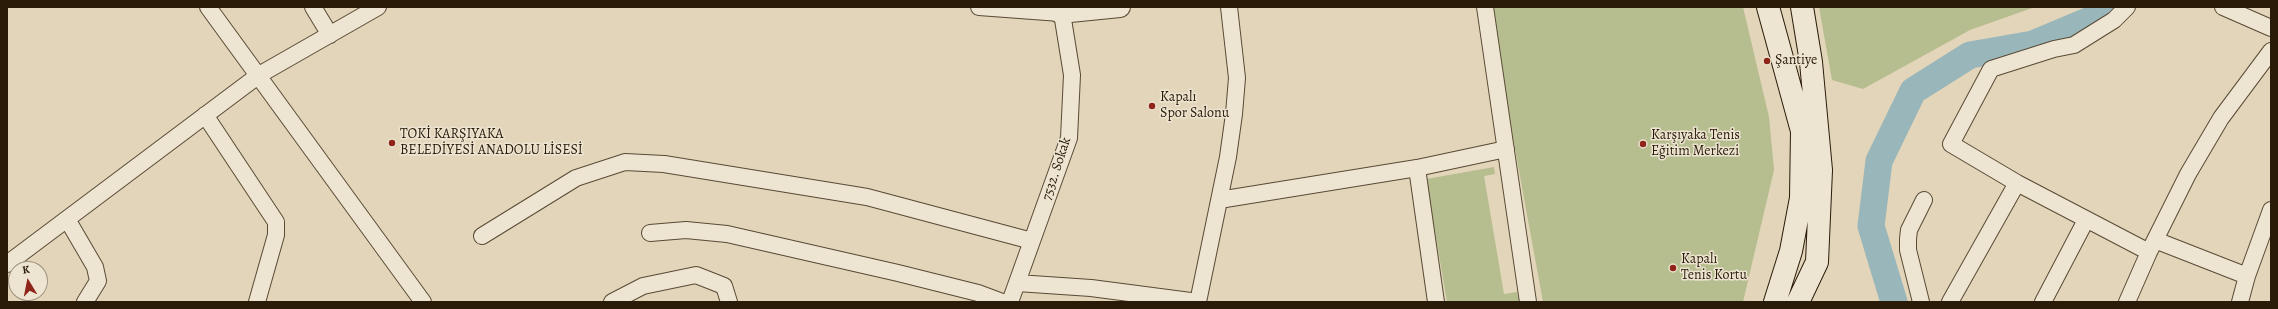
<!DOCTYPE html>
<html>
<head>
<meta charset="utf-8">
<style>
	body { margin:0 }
	#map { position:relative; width:2278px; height:309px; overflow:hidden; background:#e3d5ba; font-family:Alegreya,serif }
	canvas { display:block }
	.frame { position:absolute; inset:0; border:8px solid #291b08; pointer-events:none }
	.north { position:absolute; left:8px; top:261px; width:40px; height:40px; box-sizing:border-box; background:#ede4d2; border:1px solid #9f9481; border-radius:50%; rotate:350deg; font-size:11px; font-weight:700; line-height:16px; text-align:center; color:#291b08 }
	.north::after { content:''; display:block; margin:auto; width:14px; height:18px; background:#8f2418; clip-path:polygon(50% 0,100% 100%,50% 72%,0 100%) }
</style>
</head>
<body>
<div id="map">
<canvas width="2278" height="309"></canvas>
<div class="frame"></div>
<div class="north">K</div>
</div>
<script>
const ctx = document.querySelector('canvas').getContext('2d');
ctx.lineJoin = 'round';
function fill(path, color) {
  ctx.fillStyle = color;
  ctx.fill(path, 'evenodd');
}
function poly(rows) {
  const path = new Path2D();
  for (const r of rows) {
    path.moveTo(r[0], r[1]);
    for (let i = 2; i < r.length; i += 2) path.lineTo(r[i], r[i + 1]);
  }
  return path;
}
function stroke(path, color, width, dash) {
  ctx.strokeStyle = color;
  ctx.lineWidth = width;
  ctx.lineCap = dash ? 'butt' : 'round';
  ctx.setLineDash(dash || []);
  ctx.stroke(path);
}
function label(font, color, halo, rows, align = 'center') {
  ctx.font = font + ' Alegreya,serif';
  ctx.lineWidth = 3;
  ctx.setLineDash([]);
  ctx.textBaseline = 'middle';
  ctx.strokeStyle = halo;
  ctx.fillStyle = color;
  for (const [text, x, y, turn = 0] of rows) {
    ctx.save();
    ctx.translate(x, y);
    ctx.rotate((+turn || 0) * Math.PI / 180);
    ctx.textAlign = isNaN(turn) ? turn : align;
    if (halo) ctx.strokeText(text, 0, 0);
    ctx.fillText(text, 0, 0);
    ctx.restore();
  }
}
const green = poly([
	[1489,7,1743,7,1769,117,1774,170,1743,302,1543,302],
	[1819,7,2035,7,1970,30,1863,89,1832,80],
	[1494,167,1495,174,1484,176,1504,294,1517,292,1519,302,1447,302,1426,179]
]);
const river = poly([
	[1894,302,1871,226,1879,161,1913,91,1970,55,2033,44,2090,20,2105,7]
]);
const minor = poly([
	[208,7,423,302],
	[313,7,330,35],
	[979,7,1060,13],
	[1485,7,1528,302],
	[2127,7,2114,20,2074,45,2054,49,1991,69,1951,144,2017,183,2149,252],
	[2223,7,2271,28],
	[205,115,276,222,276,235,257,302],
	[1417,168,1436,302],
	[1219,200,1417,168,1506,149],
	[67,219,95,267,98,281,85,302],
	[650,233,686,230,727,234,898,273,978,293,1002,302],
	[482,236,576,178,625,162,664,164,867,197,1032,241],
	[2155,240,2247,276],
	[7,264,259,75,378,7],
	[1017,283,1091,288,1198,302],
	[612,302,643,286,696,275,724,286,729,302],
	[1010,302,1069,138,1072,75,1061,7],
	[1198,302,1228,157,1234,114,1237,78,1229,7],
	[1921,302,1908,250,1908,239,1909,230,1924,200],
	[1950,302,2017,183],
	[2043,302,2086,220],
	[2127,302,2149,252,2188,174,2221,118,2271,51],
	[2240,302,2247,276,2271,210]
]);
const tertiary = poly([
	[1060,7,1060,13,1120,7]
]);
const secondary = poly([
	[1768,7,1802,131,1801,198,1791,251,1775,302],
	[1798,302,1817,262,1821,170,1811,62,1802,7]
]);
const markers = [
	[1767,61,4,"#8f2418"],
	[1152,106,4,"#8f2418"],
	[392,143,4,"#8f2418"],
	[1643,144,4,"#8f2418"],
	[1673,268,4,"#8f2418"]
];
const poiNames = [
	["Şantiye",1775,61],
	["Kapalı",1160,98],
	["Spor Salonu",1160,114],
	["TOKİ KARŞIYAKA",400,135],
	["BELEDİYESİ ANADOLU LİSESİ",400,151],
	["Karşıyaka Tenis",1651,136],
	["Eğitim Merkezi",1651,152],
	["Kapalı",1681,260],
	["Tenis Kortu",1681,276]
];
const streetNames = [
	["7532. Sokak",1057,169,-72]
];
fill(green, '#b6bd8e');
stroke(river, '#99b6ba', 27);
stroke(minor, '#584a34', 18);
stroke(tertiary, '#584a34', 22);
stroke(secondary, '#291b08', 24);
stroke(minor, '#ede4d2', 16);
stroke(tertiary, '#ede4d2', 20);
stroke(secondary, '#ede4d2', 22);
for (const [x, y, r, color] of markers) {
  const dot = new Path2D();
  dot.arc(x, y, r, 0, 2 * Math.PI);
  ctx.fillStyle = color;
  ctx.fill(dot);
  stroke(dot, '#ede4d2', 1.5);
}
label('14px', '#291b08', '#ede4d2', poiNames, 'left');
label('14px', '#291b08', '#ede4d2', streetNames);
</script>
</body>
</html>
